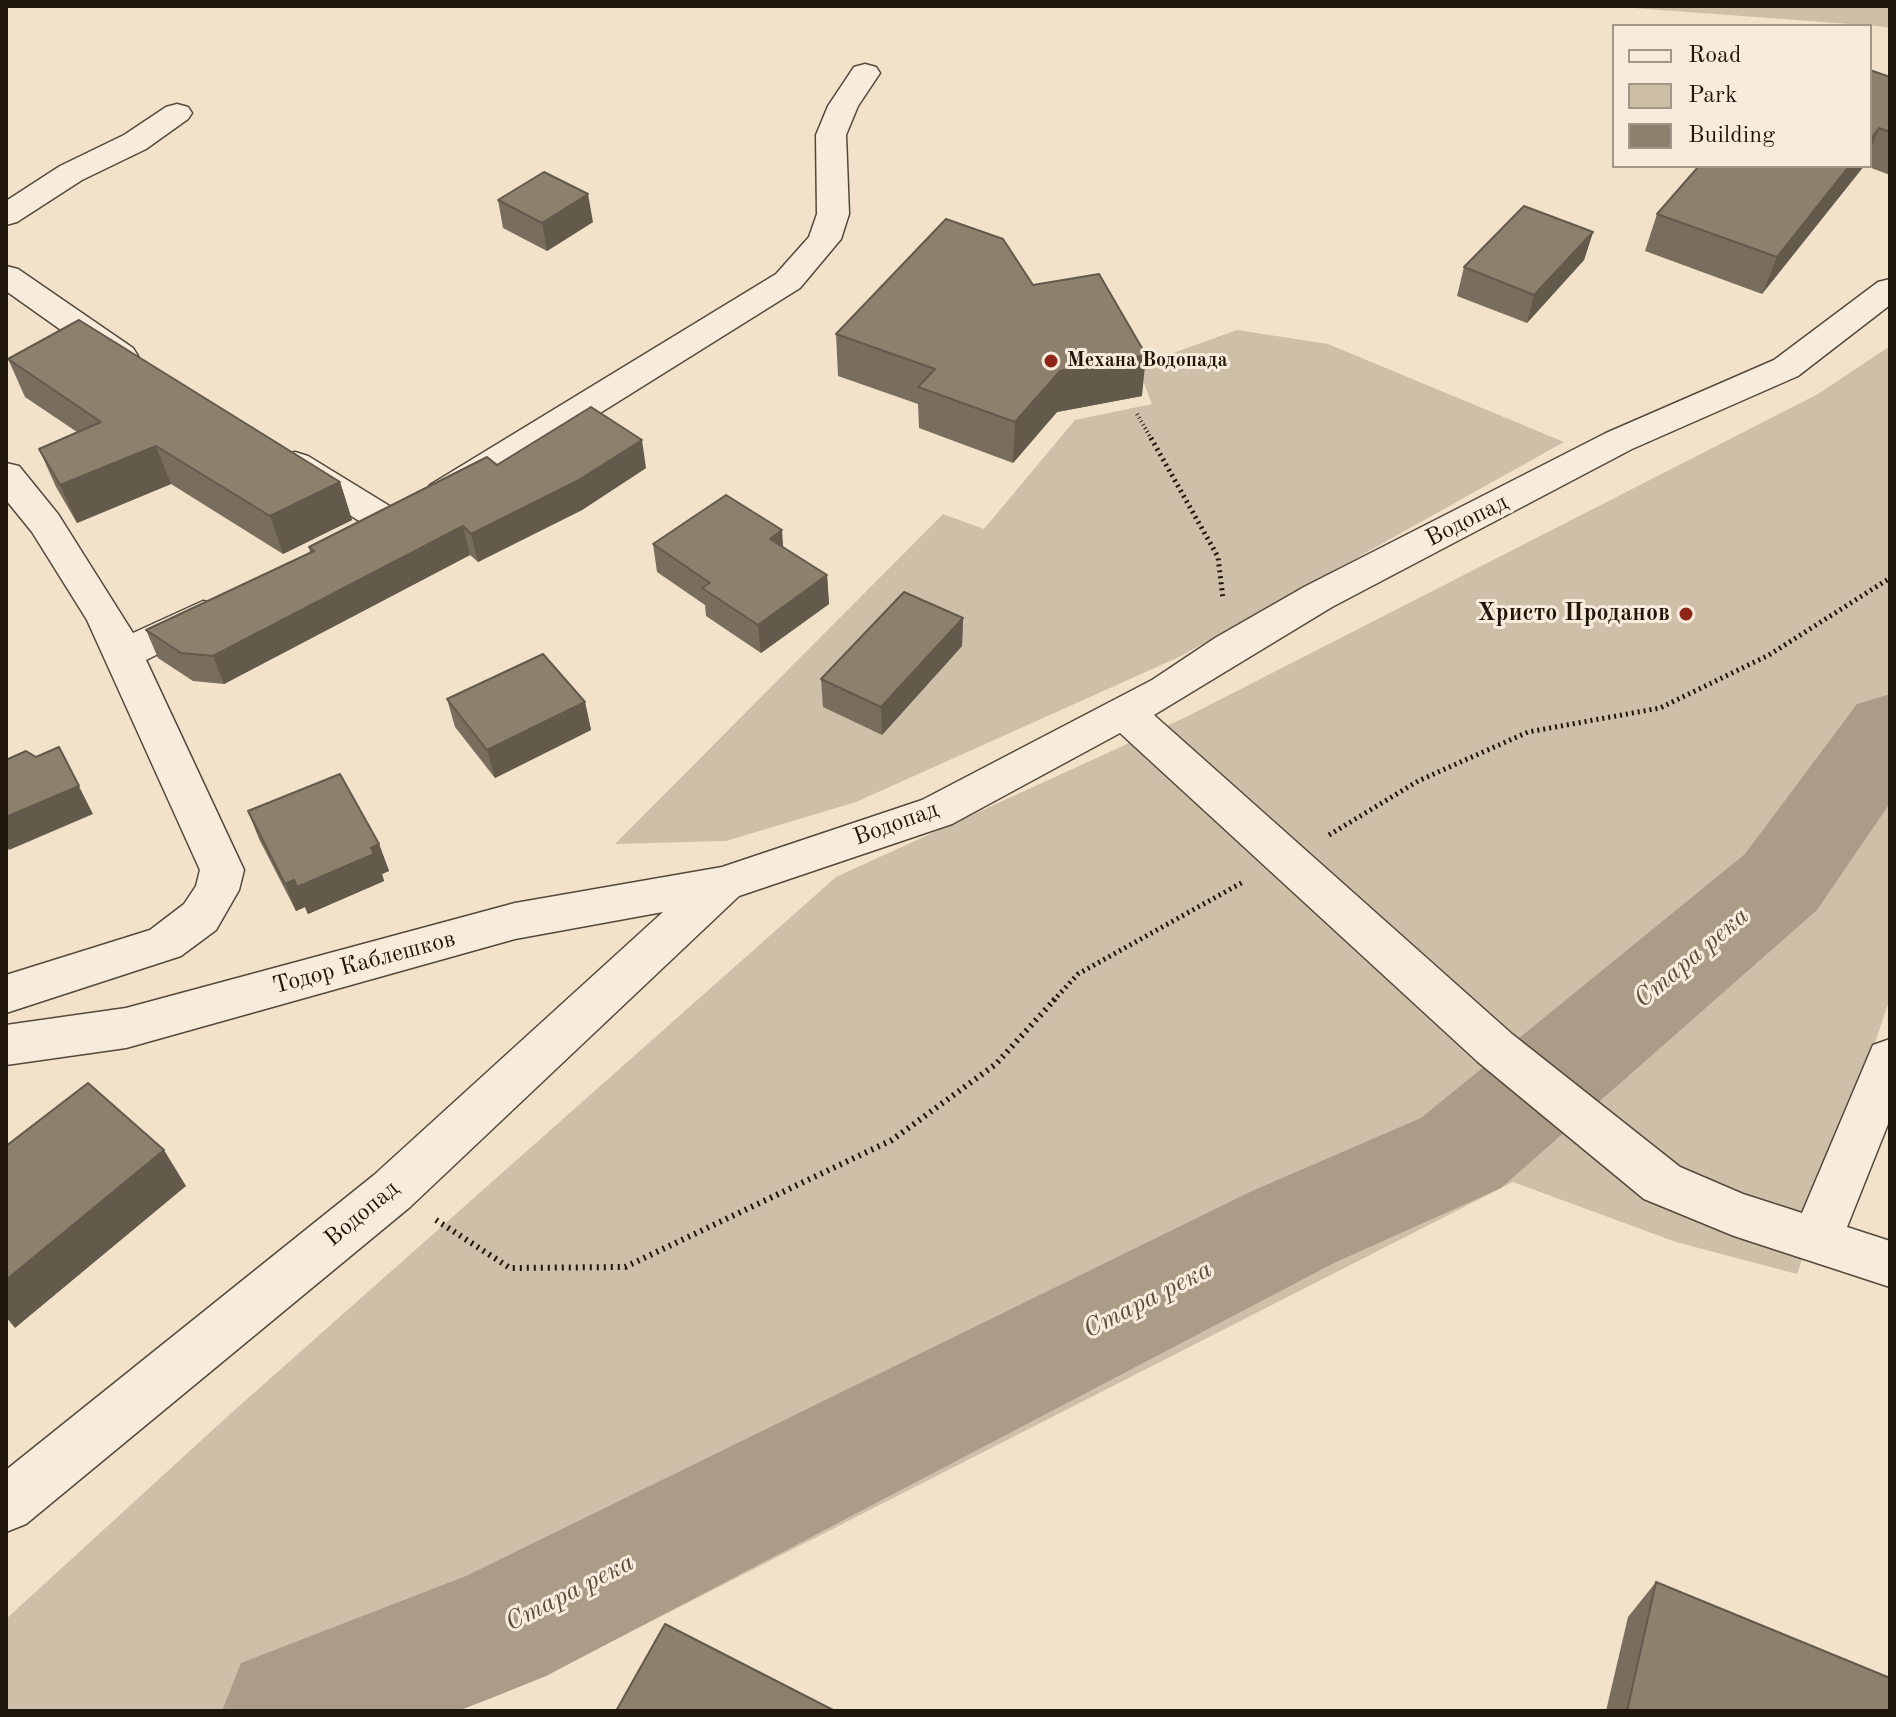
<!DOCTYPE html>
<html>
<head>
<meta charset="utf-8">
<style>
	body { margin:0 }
	#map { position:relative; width:1896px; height:1717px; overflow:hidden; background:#f2e2c9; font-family:"Old Standard TT",serif }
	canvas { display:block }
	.frame { position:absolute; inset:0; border:8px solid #20150a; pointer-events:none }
	.legend { position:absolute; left:1612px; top:24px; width:260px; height:144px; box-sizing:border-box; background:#f7ecdc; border:2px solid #a19688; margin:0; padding:10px 14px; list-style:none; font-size:24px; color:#20150a }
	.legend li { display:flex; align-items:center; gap:16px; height:40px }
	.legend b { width:40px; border:2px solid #a19688 }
</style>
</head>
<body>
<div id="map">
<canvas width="1896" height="1717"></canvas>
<div class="frame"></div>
<ul class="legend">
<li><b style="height:10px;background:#f7ecdc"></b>Road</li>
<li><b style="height:22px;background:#cebfa9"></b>Park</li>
<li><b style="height:22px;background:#8d806d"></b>Building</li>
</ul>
</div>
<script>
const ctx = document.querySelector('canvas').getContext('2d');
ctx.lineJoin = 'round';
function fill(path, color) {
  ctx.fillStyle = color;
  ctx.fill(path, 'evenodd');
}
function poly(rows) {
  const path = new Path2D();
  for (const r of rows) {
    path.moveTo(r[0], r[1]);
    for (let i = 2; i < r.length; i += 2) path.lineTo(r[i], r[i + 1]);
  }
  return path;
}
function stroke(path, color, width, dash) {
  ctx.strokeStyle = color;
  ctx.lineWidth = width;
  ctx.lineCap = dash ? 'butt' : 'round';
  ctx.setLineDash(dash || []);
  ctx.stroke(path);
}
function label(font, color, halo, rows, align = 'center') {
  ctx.font = font + ' "Old Standard TT",serif';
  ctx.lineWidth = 6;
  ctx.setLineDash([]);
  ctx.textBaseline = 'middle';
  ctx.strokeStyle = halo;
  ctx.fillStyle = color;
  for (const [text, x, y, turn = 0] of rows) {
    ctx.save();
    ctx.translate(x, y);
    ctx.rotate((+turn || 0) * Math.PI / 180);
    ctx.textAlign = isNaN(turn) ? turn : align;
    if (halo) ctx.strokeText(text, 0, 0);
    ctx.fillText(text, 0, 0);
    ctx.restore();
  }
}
const green = poly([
	[1607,6,1890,6,1890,28,1877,26],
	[1237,330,1328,344,1564,442,1179,657,856,802,726,841,615,844,943,514,984,529,1075,420,1152,404,1137,366],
	[1890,346,1890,998,1797,1274,1676,1242,1513,1182,550,1673,441,1711,6,1711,6,1619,229,1415,836,877,1184,718,1818,394]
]);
const river = poly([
	[1890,694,1890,803,1817,910,1501,1188,1334,1263,546,1676,499,1695,458,1711,222,1711,241,1663,466,1576,1252,1191,1421,1118,1745,854,1857,704,1890,694]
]);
const pathFar2 = poly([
	[1137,414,1152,440]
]);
const pathFar1 = poly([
	[1151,438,1218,557,1223,599],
	[1329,835,1418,781,1528,732,1660,708,1769,655,1890,578],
	[1053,1001,1078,974,1243,882]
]);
const path = poly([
	[436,1220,510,1268,625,1267,892,1140,996,1064,1055,999]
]);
const minor = poly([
	[865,64,876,67,880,73,858,106,846,135,849,214,841,239,800,288,456,503,443,506,430,503,424,494,430,485,776,274,809,237,817,214,816,135,828,106,854,67,865,64],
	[177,104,188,107,192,113,188,119,146,149,82,180,17,222,6,225,6,201,60,166,124,135,166,107,177,104],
	[6,266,18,269,133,348,138,356,133,364,121,367,109,364,6,291,6,266],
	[1890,279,1890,305,1798,376,1632,449,1332,607,1154,715,1512,1034,1680,1167,1743,1194,1802,1213,1873,1045,1890,1039,1890,1119,1847,1227,1890,1241,1890,1287,1734,1236,1644,1199,1478,1062,1120,733,952,824,739,896,410,1207,26,1524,6,1532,6,1470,374,1175,663,912,515,939,126,1048,6,1065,6,1025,126,1008,515,903,722,867,922,800,1152,680,1215,638,1304,587,1606,433,1774,360,1878,282,1890,279],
	[295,452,308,456,401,513,407,522,401,531,388,535,375,531,282,472,277,464,282,456,295,452],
	[6,463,19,466,58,514,133,633,203,601,217,605,223,615,217,625,146,660,244,870,239,890,216,930,181,956,6,1013,6,975,150,930,184,904,196,886,200,870,87,620,32,532,6,500,6,463]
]);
const wall = poly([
	[1870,70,1890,77,1890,175,1866,166,1870,166],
	[1699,166,1864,166,1762,294,1645,251,1657,214],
	[498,200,593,222,547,251,503,228],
	[1593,232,1584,260,1527,323,1457,296,1464,267],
	[1033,285,1142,396,1057,412,1013,463,919,428,918,404,838,376,836,334],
	[8,359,340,482,352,520,283,554,171,484,77,523,56,487,39,449,77,432,25,397],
	[497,465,646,468,582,510,478,562,470,555,224,684,193,681,158,658,146,630,310,553,309,547],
	[653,544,783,547,827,575,829,604,761,653,706,616,705,605,657,572],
	[963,618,962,646,882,735,823,707,821,679],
	[447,699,585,702,591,730,495,778,455,727],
	[248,811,379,844,389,871,382,874,384,881,308,914,305,907,296,911,259,839],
	[1656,1582,1890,1711,1606,1711,1628,1617]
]);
const shadedWall = poly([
	[1879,128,1870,151,1870,140],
	[1849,166,1864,166,1762,294,1777,257],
	[588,194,593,222,547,251,542,223],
	[1593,232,1584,260,1527,323,1534,295],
	[1146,355,1142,396,1057,412,1013,463,1015,422,1060,371],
	[642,440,646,468,582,510,478,562,471,534],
	[156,446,171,484,77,523,60,485],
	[340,482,352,520,283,554,270,516],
	[463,526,470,555,224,684,213,656],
	[782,530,784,559,770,539],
	[827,575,829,604,761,653,758,625],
	[963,618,962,646,882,735,881,707],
	[585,702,591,730,495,778,487,750],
	[59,747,93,814,9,850,6,845,6,817],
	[379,844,389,871,382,874,384,881,308,914,297,887],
	[294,880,305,907,296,911,285,884],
	[164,1150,186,1186,15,1328,6,1317,6,1280]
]);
const building = poly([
	[1870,70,1890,77,1890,132,1879,128,1870,140,1870,70],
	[1699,166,1849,166,1777,257,1657,214,1699,166],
	[544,172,588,194,542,223,498,200,544,172],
	[1524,206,1593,232,1534,295,1464,267,1524,206],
	[946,219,1003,239,1033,285,1099,274,1146,355,1060,371,1015,422,918,387,935,369,836,334,946,219],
	[79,320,340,482,270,516,156,446,60,485,39,449,101,422,8,359,79,320],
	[591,407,642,440,577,481,471,534,463,526,213,656,181,653,146,630,314,551,309,547,487,457,497,465,591,407],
	[726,495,782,530,770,539,827,575,758,625,702,588,710,583,653,544,726,495],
	[904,592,963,618,881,707,821,679,904,592],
	[543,654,585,702,487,750,447,699,543,654],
	[59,747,79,786,6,817,6,760,26,751,36,757,59,747],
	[340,774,379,844,371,848,374,854,297,887,294,880,285,884,248,811,340,774],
	[88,1083,164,1150,6,1280,6,1146,88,1083],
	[1656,1582,1890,1678,1890,1711,1627,1711,1656,1582],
	[665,1624,835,1711,616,1711,665,1624]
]);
const markers = [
	[1051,361,8,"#8f2418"],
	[1686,614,8,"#8f2418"]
];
const farPoinames = [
	["Механа Водопада",1067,361]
];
const streetNames = [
	["Водопад",1467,521,-27],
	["Водопад",896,824,-20],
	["Тодор Каблешков",364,963,-15],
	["Водопад",362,1214,-40]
];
const poiNames = [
	["Христо Проданов",1670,614]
];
const waterNames = [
	["Стара река",1692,958,-40],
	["Стара река",1148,1300,-27],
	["Стара река",570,1593,-27]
];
fill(green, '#cebfa9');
fill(river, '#ab9c88');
stroke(minor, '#54483a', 3);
stroke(pathFar2, '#20150a', 4, [1, 3]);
stroke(pathFar1, '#20150a', 5, [2, 4]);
stroke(path, '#20150a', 6, [2, 5]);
fill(minor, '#f7ecdc');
fill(wall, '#796e5e');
fill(shadedWall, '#635a4c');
fill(building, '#8d806d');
stroke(building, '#635a4c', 2);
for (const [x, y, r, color] of markers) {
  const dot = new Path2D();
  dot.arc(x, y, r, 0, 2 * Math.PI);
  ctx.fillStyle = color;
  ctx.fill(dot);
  stroke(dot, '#f7ecdc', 3);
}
label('bold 20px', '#20150a', '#f7ecdc', farPoinames, 'left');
label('24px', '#20150a', '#f7ecdc', streetNames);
label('bold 24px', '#20150a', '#f7ecdc', poiNames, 'right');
label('italic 26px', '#584b3c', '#f7ecdc', waterNames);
</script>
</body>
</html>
